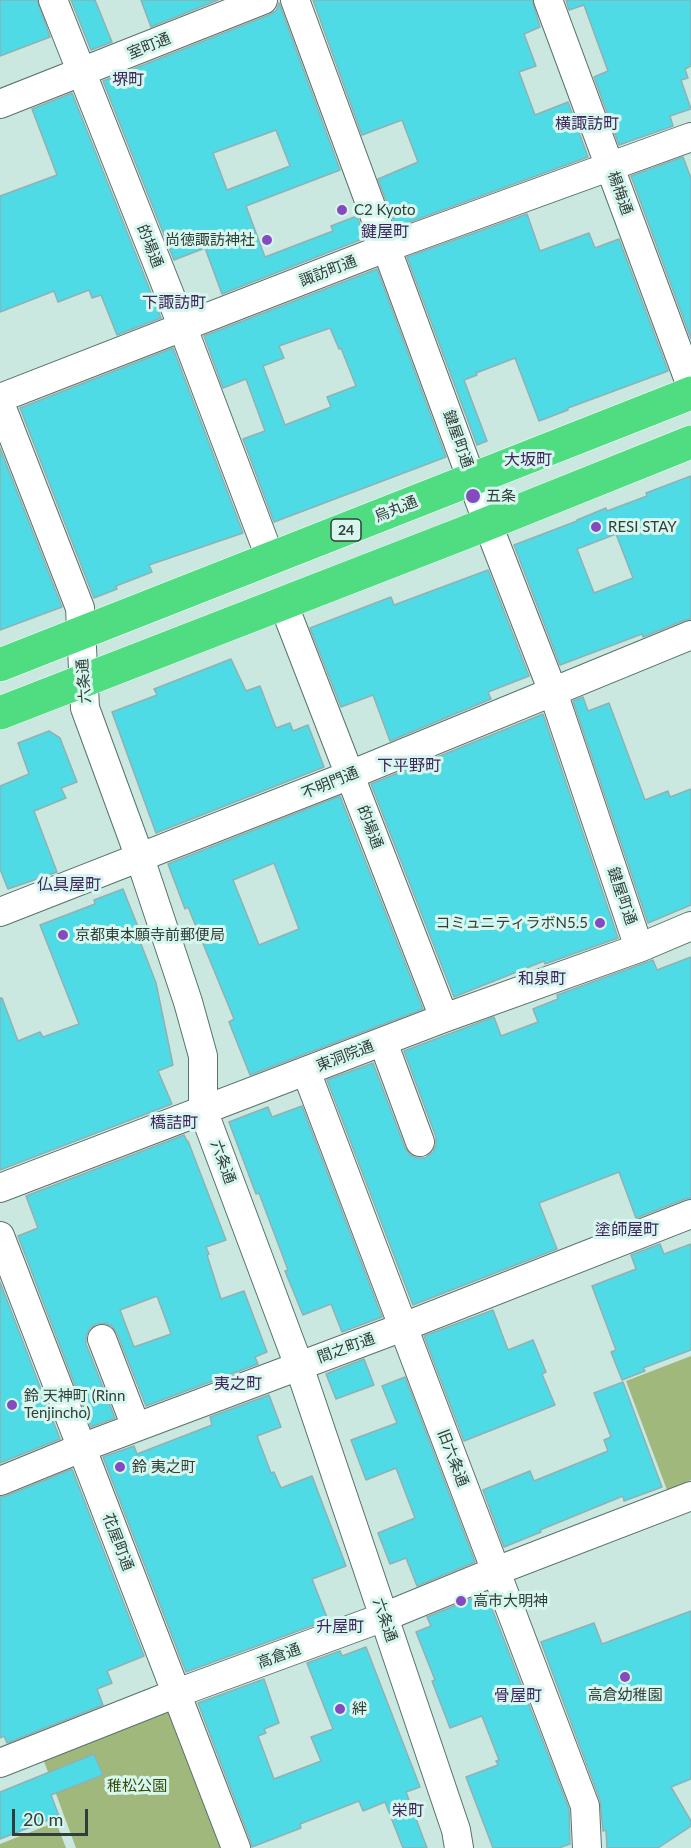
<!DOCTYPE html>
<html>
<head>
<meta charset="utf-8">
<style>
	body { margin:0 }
	#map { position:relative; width:691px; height:1848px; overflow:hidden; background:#cae8e0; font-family:Lato,sans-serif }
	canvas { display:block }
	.scale { position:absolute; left:12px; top:1809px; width:76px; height:27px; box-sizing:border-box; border:3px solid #313d39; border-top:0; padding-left:8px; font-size:18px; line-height:21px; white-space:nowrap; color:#313d39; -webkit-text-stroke:4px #d7f6ed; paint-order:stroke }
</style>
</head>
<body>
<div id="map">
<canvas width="691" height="1848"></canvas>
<div class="scale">20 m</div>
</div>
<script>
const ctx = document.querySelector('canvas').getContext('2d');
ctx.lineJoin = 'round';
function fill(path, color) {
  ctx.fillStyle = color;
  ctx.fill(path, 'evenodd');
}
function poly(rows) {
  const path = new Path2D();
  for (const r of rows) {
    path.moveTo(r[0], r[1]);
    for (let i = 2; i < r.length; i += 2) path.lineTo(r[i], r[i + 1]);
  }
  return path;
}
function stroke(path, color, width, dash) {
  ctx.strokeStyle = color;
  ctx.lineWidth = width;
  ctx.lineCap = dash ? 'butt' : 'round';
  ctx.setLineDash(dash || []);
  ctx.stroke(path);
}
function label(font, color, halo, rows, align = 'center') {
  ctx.font = font + ' Lato,"Noto Sans JP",sans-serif';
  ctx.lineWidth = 6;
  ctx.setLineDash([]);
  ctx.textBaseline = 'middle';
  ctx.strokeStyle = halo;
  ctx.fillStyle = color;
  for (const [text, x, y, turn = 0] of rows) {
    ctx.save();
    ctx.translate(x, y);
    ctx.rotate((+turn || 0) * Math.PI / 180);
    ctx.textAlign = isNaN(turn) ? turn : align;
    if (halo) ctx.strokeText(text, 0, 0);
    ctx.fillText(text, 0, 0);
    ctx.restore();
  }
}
const green = poly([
	[691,1356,691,1480,667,1490,626,1381],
	[173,1707,226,1848,76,1848,42,1756],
	[56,1822,66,1848,0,1848,0,1844]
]);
const building = poly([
	[0,0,37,0,50,37,0,56,0,0],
	[71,0,95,0,112,42,91,50,71,0],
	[141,0,218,0,151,27,141,0],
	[313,0,532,0,540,27,524,34,536,66,519,72,535,115,568,102,588,157,396,227,378,179,418,162,402,120,362,135,313,0],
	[566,0,691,0,691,66,685,69,688,78,681,80,691,109,670,116,673,126,619,145,594,77,608,71,584,5,569,10,566,0],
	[279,3,340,170,246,206,265,257,333,231,331,226,357,216,365,238,222,294,205,248,174,260,103,81,269,15,276,11,279,3],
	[276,130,290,166,227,190,213,153,276,130],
	[72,93,161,318,117,335,101,295,92,298,89,290,58,302,54,291,0,312,0,196,57,175,32,109,72,93],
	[683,157,691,178,691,339,631,176,683,157],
	[527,214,540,251,589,233,595,248,619,239,668,371,568,408,568,410,539,421,515,358,476,373,477,375,464,380,487,441,477,445,407,257,527,214],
	[377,269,446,457,274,522,243,439,265,431,246,379,223,388,204,336,377,269],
	[330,328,339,349,341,348,356,386,327,397,331,407,285,425,263,366,284,358,279,346,330,328],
	[173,348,243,533,149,565,152,572,116,586,117,589,94,598,20,408,173,348],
	[0,448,62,607,0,630,0,448],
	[691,476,691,619,685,620,643,637,642,634,560,665,514,545,577,521,577,520,606,508,607,511,647,496,646,493,691,476],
	[616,534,633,578,594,593,577,549,616,534],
	[488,570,529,676,488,692,491,699,390,741,373,695,341,707,310,628,391,597,394,605,488,570],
	[231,659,246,691,260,686,276,728,290,723,293,731,308,725,324,767,156,833,112,712,157,695,154,689,231,659],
	[583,697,588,711,609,703,645,800,668,791,670,797,691,789,691,905,648,923,573,701,583,697],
	[543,714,618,938,545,964,544,961,454,997,371,784,543,714],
	[49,731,60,738,77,782,61,788,66,798,34,811,57,872,8,889,0,869,0,786,29,774,18,743,49,731],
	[340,796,423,1009,250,1075,229,1022,234,1019,188,907,185,909,168,864,340,796],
	[274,863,299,929,259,945,233,880,274,863],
	[123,889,144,942,141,944,156,983,173,1065,158,1071,172,1104,0,1170,0,998,2,998,18,1041,40,1032,43,1037,79,1024,40,925,95,904,94,900,123,889],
	[691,957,691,1198,685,1199,636,1218,619,1172,539,1203,557,1249,413,1305,327,1080,373,1063,405,1148,410,1155,417,1158,425,1158,433,1152,436,1145,436,1137,404,1051,494,1017,501,1036,538,1022,533,1009,558,999,557,995,653,960,657,970,691,957],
	[302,1106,382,1317,342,1332,331,1304,303,1315,285,1271,288,1270,259,1193,256,1194,229,1122,268,1107,272,1117,302,1106],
	[184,1135,187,1141,188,1141,226,1240,206,1247,209,1254,207,1255,221,1299,244,1291,267,1352,255,1357,258,1364,146,1406,117,1333,112,1326,105,1323,96,1324,90,1328,86,1336,86,1344,115,1418,91,1427,18,1236,38,1228,26,1196,184,1135],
	[157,1296,171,1334,134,1347,120,1310,157,1296],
	[660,1244,664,1254,691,1244,691,1350,643,1368,645,1371,622,1380,611,1352,616,1350,592,1286,636,1269,631,1255,660,1244],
	[0,1282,60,1439,0,1463,0,1282],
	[493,1310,508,1350,533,1340,546,1372,542,1374,555,1405,464,1441,424,1336,493,1310],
	[364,1359,374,1385,336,1399,326,1374,364,1359],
	[405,1377,475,1562,417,1586,406,1558,390,1564,378,1533,415,1518,396,1468,366,1480,351,1440,397,1423,382,1386,405,1377],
	[623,1382,662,1487,624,1501,623,1496,540,1530,541,1532,504,1547,483,1490,530,1471,534,1481,608,1451,604,1440,611,1437,594,1393,623,1382],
	[269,1395,281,1427,257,1436,271,1473,274,1472,281,1488,312,1476,346,1566,312,1579,328,1620,186,1672,103,1457,134,1446,137,1454,212,1425,210,1417,269,1395],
	[72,1469,144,1656,107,1671,112,1683,97,1689,103,1705,7,1743,4,1736,0,1738,0,1497,6,1496,72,1469],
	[486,1593,569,1809,570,1844,559,1848,493,1848,466,1777,498,1765,496,1761,499,1760,482,1716,450,1728,432,1681,435,1680,416,1632,431,1626,427,1617,486,1593],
	[691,1611,691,1779,671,1787,691,1821,691,1826,658,1848,607,1848,606,1830,603,1831,600,1800,541,1642,594,1623,602,1644,691,1611],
	[366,1647,420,1787,406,1792,427,1848,403,1848,385,1802,363,1811,359,1801,300,1824,301,1828,252,1847,251,1842,198,1703,264,1679,279,1723,264,1729,266,1733,258,1736,274,1779,321,1761,311,1737,333,1729,307,1663,340,1651,342,1656,366,1647],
	[94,1754,103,1775,51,1795,59,1816,0,1839,0,1792,94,1754]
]);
const minor = poly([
	[53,0,183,328,271,560],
	[295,0,494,540,553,692,639,948],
	[548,0,691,386],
	[0,104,263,0],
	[0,398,388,247,691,137],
	[0,403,80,608,85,708,140,858,188,1002,203,1056,203,1110,299,1366,456,1830,459,1848],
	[283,603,444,1018],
	[0,912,350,775,691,635],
	[383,1042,420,1142],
	[306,1071,585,1806,587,1848],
	[0,1188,444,1018,639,948,691,926],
	[0,1236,236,1848],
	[102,1339,136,1427],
	[0,1481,81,1448,403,1327,691,1214],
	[0,1763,177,1693,384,1617,496,1571,691,1496]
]);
const highway = poly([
	[0,665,691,393],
	[0,713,464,533,691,442]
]);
const markers = [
	[342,210,6,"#854ac0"],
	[267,240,6,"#854ac0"],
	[473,496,8,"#854ac0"],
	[596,527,6,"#854ac0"],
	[600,923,6,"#854ac0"],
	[63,935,6,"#854ac0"],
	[12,1405,6,"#854ac0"],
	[120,1467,6,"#854ac0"],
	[461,1601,6,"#854ac0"],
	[625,1677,6,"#854ac0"],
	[340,1709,6,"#854ac0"]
];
const shields = [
	[346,530,30]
];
const shieldNames = [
	["24",346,530]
];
const streetNames = [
	["室町通",149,46,-22],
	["楊梅通",620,193,70],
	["的場通",150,246,68],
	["諏訪町通",328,271,-21],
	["鍵屋町通",458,439,70],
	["烏丸通",396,509,-22],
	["六条通",84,681,-94],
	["不明門通",330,783,-22],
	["的場通",370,827,69],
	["鍵屋町通",622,896,71],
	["東洞院通",345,1056,-21],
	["六条通",223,1162,70],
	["間之町通",346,1348,-20],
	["旧六条通",453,1458,69],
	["花屋町通",118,1542,69],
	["六条通",385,1620,71],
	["高倉通",279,1656,-20]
];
const poiNames = [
	["C2 Kyoto",354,210],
	["尚徳諏訪神社",255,240,"right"],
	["五条",486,496],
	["RESI STAY",608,527],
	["コミュニティラボN5.5",588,923,"right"],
	["京都東本願寺前郵便局",75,935],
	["鈴 天神町 (Rinn",24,1396],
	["Tenjincho)",24,1413],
	["鈴 夷之町",132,1467],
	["高市大明神",473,1601],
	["高倉幼稚園",625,1695,"center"],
	["絆",352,1709]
];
const parkNames = [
	["稚松公園",137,1786]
];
const neighbourhoodNames = [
	["堺町",128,80],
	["横諏訪町",587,124],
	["鍵屋町",385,232],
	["下諏訪町",174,303],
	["大坂町",528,460],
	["下平野町",409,766],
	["仏具屋町",69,885],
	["和泉町",542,979],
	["橋詰町",174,1123],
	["塗師屋町",627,1230],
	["夷之町",238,1384],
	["升屋町",340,1627],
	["骨屋町",518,1696],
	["栄町",408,1811]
];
fill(green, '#a0b87b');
fill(building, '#4fdbe6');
stroke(building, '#91b0b3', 1.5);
stroke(minor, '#57736c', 30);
stroke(highway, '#fff', 34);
stroke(minor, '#fff', 28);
stroke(highway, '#50dd81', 33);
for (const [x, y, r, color] of markers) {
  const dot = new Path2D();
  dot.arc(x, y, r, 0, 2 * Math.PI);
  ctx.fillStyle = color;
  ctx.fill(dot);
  stroke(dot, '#d7f6ed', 2);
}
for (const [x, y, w] of shields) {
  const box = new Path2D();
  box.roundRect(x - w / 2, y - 11, w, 22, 4.5);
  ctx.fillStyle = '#d7f6ed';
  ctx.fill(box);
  stroke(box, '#313d39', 1.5);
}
label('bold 14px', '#313d39', null, shieldNames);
label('15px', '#313d39', '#d7f6ed', streetNames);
label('15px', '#313d39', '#d7f6ed', poiNames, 'left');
label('15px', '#364909', '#d7f6ed', parkNames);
label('16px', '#41255e', '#d7f6ed', neighbourhoodNames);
</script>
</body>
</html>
